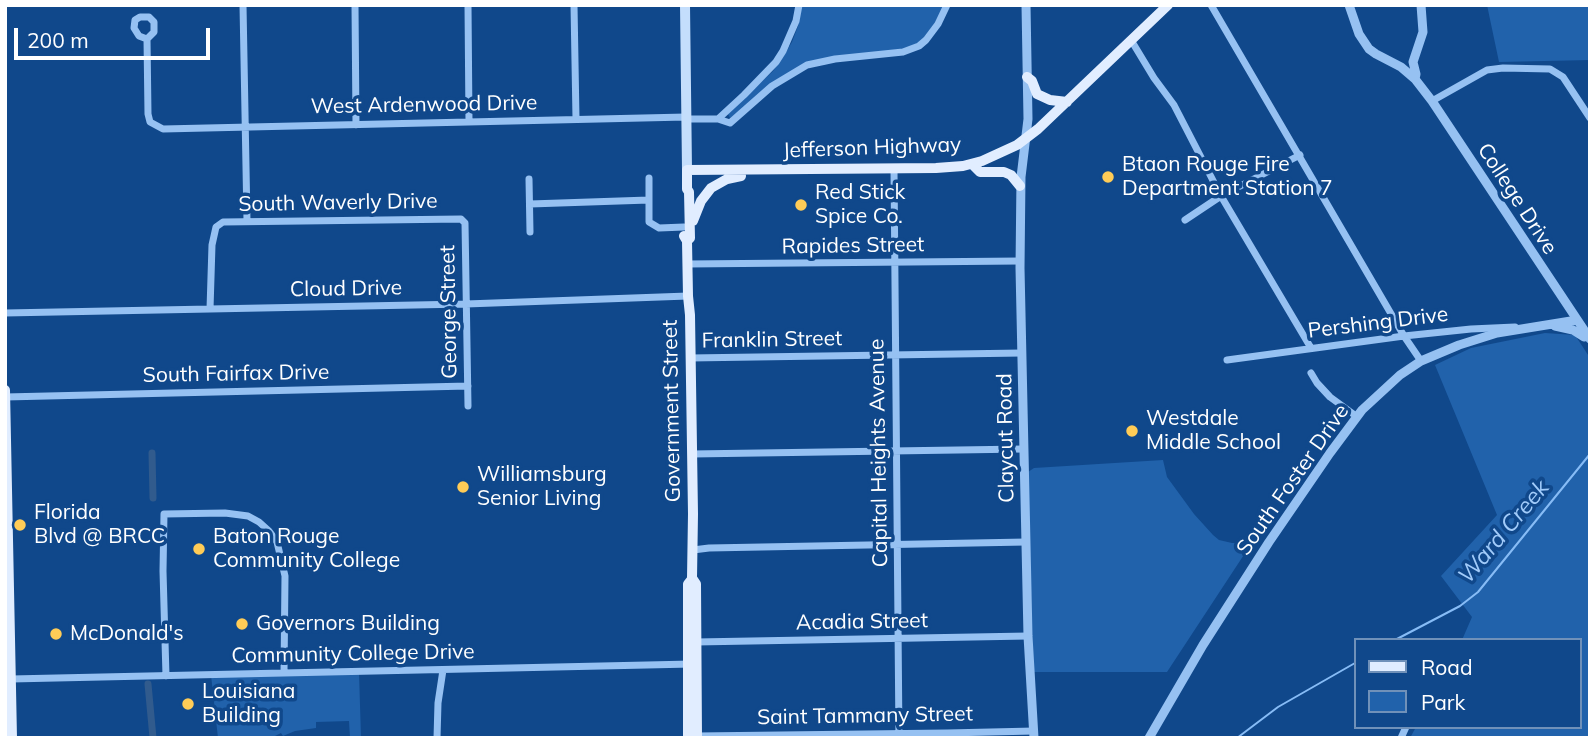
<!DOCTYPE html>
<html>
<head>
<meta charset="utf-8">
<style>
	body { margin:0 }
	#map { position:relative; width:1595px; height:743px; overflow:hidden; background:#10488b; font-family:Mulish,sans-serif }
	canvas { display:block }
	.frame { position:absolute; inset:0; border:7px solid #fff; pointer-events:none }
	.legend { position:absolute; left:1354px; top:638px; width:228px; height:91px; box-sizing:border-box; background:#10488b; border:2px solid #7091b9; margin:0; padding:9px 12px; list-style:none; font-size:21px; color:#fff }
	.legend li { display:flex; align-items:center; gap:14px; height:35px }
	.legend b { width:35px; border:2px solid #7091b9 }
	.scale { position:absolute; left:14px; top:28px; width:196px; height:32px; box-sizing:border-box; border:4px solid #fff; border-top:0; padding-left:9px; font-size:21px; line-height:24px; white-space:nowrap; color:#fff; -webkit-text-stroke:5px #10488b; paint-order:stroke }
</style>
</head>
<body>
<div id="map">
<canvas width="1595" height="743"></canvas>
<div class="frame"></div>
<ul class="legend">
<li><b style="height:9px;background:#e1edff"></b>Road</li>
<li><b style="height:19px;background:#2162ab"></b>Park</li>
</ul>
<div class="scale">200 m</div>
</div>
<script>
const ctx = document.querySelector('canvas').getContext('2d');
ctx.lineJoin = 'round';
function fill(path, color) {
  ctx.fillStyle = color;
  ctx.fill(path, 'evenodd');
}
function poly(rows) {
  const path = new Path2D();
  for (const r of rows) {
    path.moveTo(r[0], r[1]);
    for (let i = 2; i < r.length; i += 2) path.lineTo(r[i], r[i + 1]);
  }
  return path;
}
function stroke(path, color, width, dash) {
  ctx.strokeStyle = color;
  ctx.lineWidth = width;
  ctx.lineCap = dash ? 'butt' : 'round';
  ctx.setLineDash(dash || []);
  ctx.stroke(path);
}
function label(font, color, halo, rows, align = 'center') {
  ctx.font = font + ' Mulish,sans-serif';
  ctx.lineWidth = 7;
  ctx.setLineDash([]);
  ctx.textBaseline = 'middle';
  ctx.strokeStyle = halo;
  ctx.fillStyle = color;
  for (const [text, x, y, turn = 0] of rows) {
    ctx.save();
    ctx.translate(x, y);
    ctx.rotate((+turn || 0) * Math.PI / 180);
    ctx.textAlign = isNaN(turn) ? turn : align;
    if (halo) ctx.strokeText(text, 0, 0);
    ctx.fillText(text, 0, 0);
    ctx.restore();
  }
}
const green = poly([
	[802,5,944,5,936,22,921,41,912,47,904,50,811,61,730,118,728,114,773,71,783,57,792,42,798,26],
	[1487,5,1590,5,1590,60,1499,62],
	[1545,333,1575,335,1590,358,1590,738,1410,738,1416,727,1579,727,1579,640,1462,640,1472,617,1441,576,1497,515,1435,365,1471,348],
	[1163,460,1167,477,1194,514,1213,535,1219,540,1232,543,1245,543,1253,541,1167,672,1033,672,1028,472,1034,468],
	[359,672,361,738,350,738,349,721,316,722,316,728,295,731,283,736,281,733,271,738,218,738,211,675]
]);
const stream = poly([
	[1395,640,1460,606,1478,592,1590,454],
	[1237,738,1278,707,1355,663]
]);
const canal = poly([
	[152,453,153,498],
	[148,684,153,738]
]);
const minor = poly([
	[243,5,247,221],
	[355,5,356,125],
	[468,5,469,122],
	[574,5,576,119],
	[1211,5,1404,336,1421,361],
	[147,39,154,32,154,22,149,17,140,17,135,20,134,28,139,36,147,39,148,114,150,122,163,129,686,117],
	[1131,40,1154,78,1174,105,1221,196,1311,348],
	[1432,101,1487,70,1503,68,1550,69,1563,77,1590,118],
	[686,119,718,119,744,95,776,62,783,51,796,21,799,5],
	[718,119,730,123,772,86,807,65,835,59,903,52,919,46,926,40,938,24,947,5],
	[894,169,899,738],
	[649,178,649,222,659,228,684,227],
	[529,179,530,232],
	[530,204,649,200],
	[1185,220,1221,196,1300,155],
	[687,264,1020,261],
	[210,309,212,245,216,227,223,222,461,219,465,223,468,406],
	[5,313,466,304,688,296],
	[690,358,1022,353],
	[1227,360,1404,336,1471,329,1515,327],
	[1311,373,1317,383,1330,397,1356,416],
	[5,397,468,386],
	[692,454,1024,449],
	[693,550,709,548,1026,542],
	[696,642,1028,636],
	[166,676,163,571,164,514,225,513,248,516,259,522,269,531,277,542,285,576,284,673],
	[11,679,692,664],
	[697,736,947,733,1034,731],
	[437,738,438,703,443,670],
	[1401,738,1406,727]
]);
const tertiary = poly([
	[1026,5,1028,119,1021,177,1020,268,1028,636,1034,738],
	[1349,5,1359,34,1369,49,1376,54,1401,67,1415,79,1432,101,1590,339],
	[1415,79,1416,74,1413,62,1423,32,1421,5],
	[1555,326,1573,330,1584,337],
	[1149,738,1203,645,1269,542,1330,453,1362,410,1400,375,1421,361,1459,345,1497,333,1577,320]
]);
const secondary = poly([
	[685,5,687,170]
]);
const primary = poly([
	[1027,77,1032,81,1037,94,1050,100,1067,102],
	[972,164,980,172,1004,172,1011,175,1020,186],
	[693,221,701,201,711,188,727,179,741,176],
	[684,236,687,241,688,296,690,315,693,514,692,578,696,584,697,738],
	[687,241,690,238,689,192,687,189,687,170,936,168,963,166,982,161,1017,145,1038,129,1168,5],
	[5,390,12,738],
	[688,738,688,584,692,579]
]);
const markers = [
	[1108,177,7,"#ffcc57"],
	[801,205,7,"#ffcc57"],
	[1132,431,7,"#ffcc57"],
	[463,487,7,"#ffcc57"],
	[20,525,7,"#ffcc57"],
	[199,549,7,"#ffcc57"],
	[242,624,7,"#ffcc57"],
	[56,634,7,"#ffcc57"],
	[188,704,7,"#ffcc57"]
];
const streetNames = [
	["West Ardenwood Drive",424,105,-1],
	["Jefferson Highway",872,148,-2],
	["College Drive",1517,199,57],
	["South Waverly Drive",338,203,-1],
	["Rapides Street",853,246,-1],
	["Cloud Drive",346,289,-1],
	["George Street",449,312,-91],
	["Pershing Drive",1378,323,-7],
	["Franklin Street",772,340,-1],
	["South Fairfax Drive",236,374,-1],
	["Government Street",672,411,-91],
	["Claycut Road",1006,438,-91],
	["Capital Heights Avenue",879,453,-91],
	["South Foster Drive",1293,480,-55],
	["Acadia Street",862,622,-1],
	["Community College Drive",353,654,-1],
	["Saint Tammany Street",865,716,-1]
];
const poiNames = [
	["Btaon Rouge Fire",1122,165],
	["Department Station 7",1122,189],
	["Red Stick",815,193],
	["Spice Co.",815,217],
	["Westdale",1146,419],
	["Middle School",1146,443],
	["Williamsburg",477,475],
	["Senior Living",477,499],
	["Florida",34,513],
	["Blvd @ BRCC",34,537],
	["Baton Rouge",213,537],
	["Community College",213,561],
	["Governors Building",256,624],
	["McDonald's",70,634],
	["Louisiana",202,692],
	["Building",202,716]
];
const waterNames = [
	["Ward Creek",1504,532,-50]
];
fill(green, '#2162ab');
stroke(stream, '#87bcf6', 2);
stroke(canal, '#315b8d', 7);
stroke(minor, '#96c1f2', 7);
stroke(tertiary, '#96c1f2', 9);
stroke(secondary, '#c4defc', 10);
stroke(primary, '#e1edff', 10);
for (const [x, y, r, color] of markers) {
  const dot = new Path2D();
  dot.arc(x, y, r, 0, 2 * Math.PI);
  ctx.fillStyle = color;
  ctx.fill(dot);
  stroke(dot, '#10488b', 2.5);
}
label('21px', '#fff', '#10488b', streetNames);
label('21px', '#fff', '#10488b', poiNames, 'left');
label('italic 23px', '#a1cbfa', '#10488b', waterNames);
</script>
</body>
</html>
